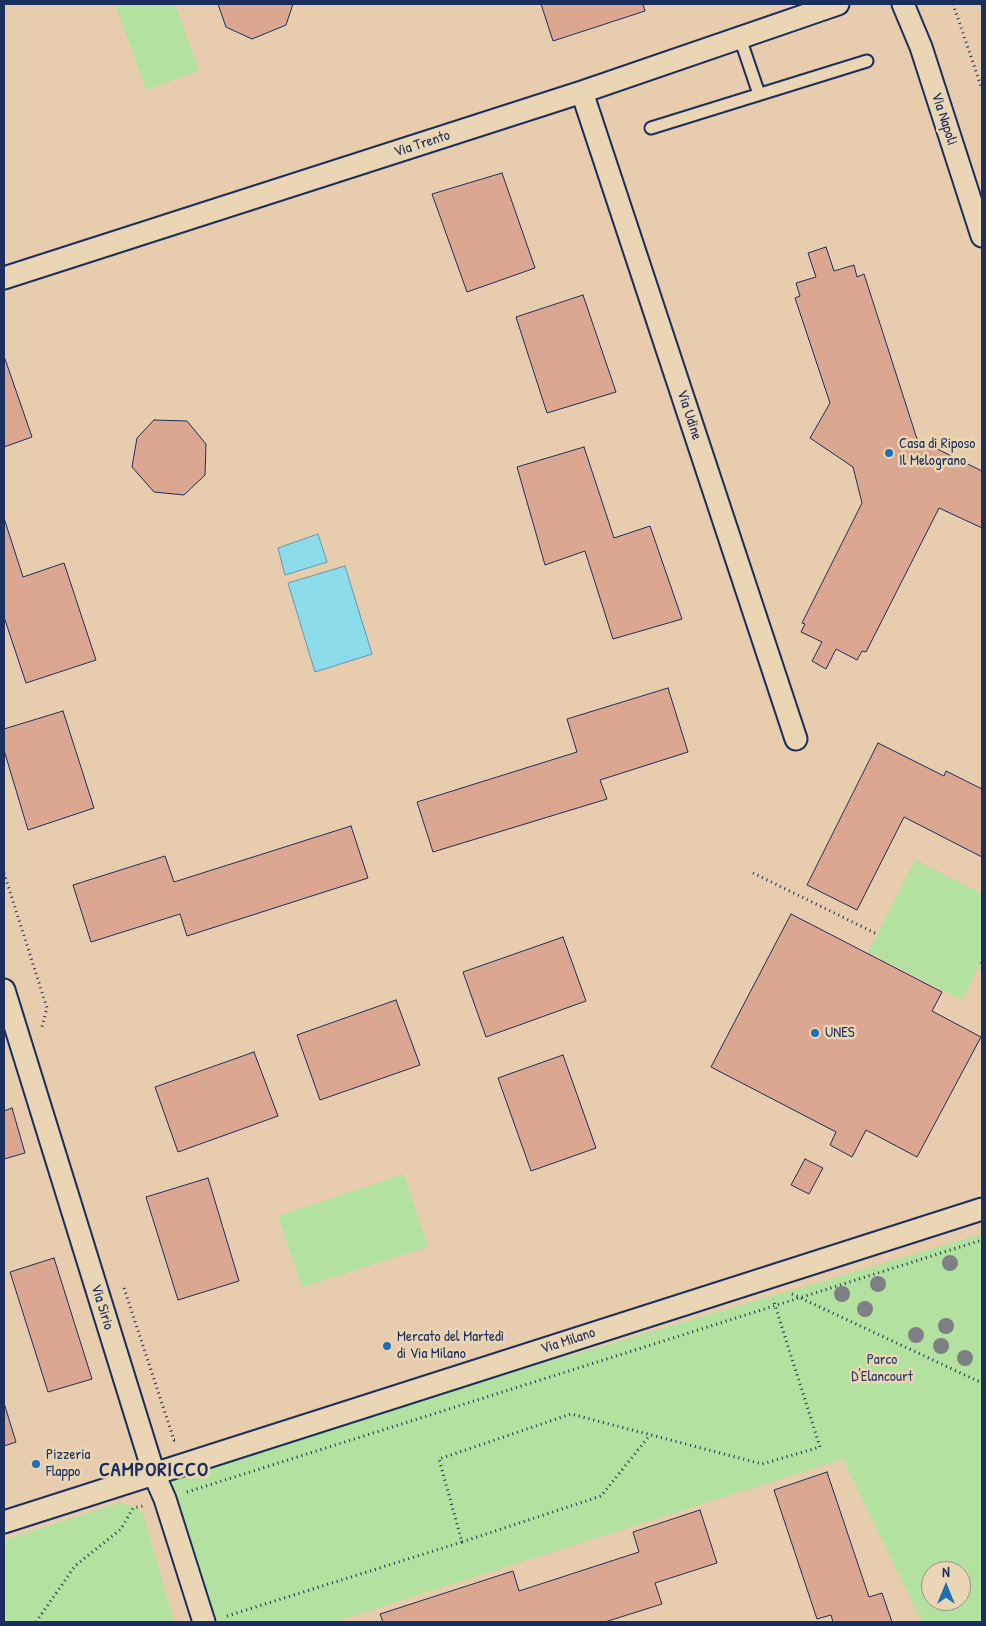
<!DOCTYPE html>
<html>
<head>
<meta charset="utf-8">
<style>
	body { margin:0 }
	#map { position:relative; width:986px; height:1626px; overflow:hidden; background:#e7ccad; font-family:"Patrick Hand",sans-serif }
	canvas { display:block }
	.frame { position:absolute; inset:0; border:5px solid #1b2f5e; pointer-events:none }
	.north { position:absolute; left:921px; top:1561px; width:50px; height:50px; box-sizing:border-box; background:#ead5b4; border:1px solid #979392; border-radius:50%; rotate:0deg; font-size:14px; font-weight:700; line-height:20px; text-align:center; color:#1b2f5e }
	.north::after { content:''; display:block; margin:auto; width:18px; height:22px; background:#1f6fb2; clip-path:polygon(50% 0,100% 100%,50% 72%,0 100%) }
</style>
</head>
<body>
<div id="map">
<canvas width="986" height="1626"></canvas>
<div class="frame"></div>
<div class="north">N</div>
</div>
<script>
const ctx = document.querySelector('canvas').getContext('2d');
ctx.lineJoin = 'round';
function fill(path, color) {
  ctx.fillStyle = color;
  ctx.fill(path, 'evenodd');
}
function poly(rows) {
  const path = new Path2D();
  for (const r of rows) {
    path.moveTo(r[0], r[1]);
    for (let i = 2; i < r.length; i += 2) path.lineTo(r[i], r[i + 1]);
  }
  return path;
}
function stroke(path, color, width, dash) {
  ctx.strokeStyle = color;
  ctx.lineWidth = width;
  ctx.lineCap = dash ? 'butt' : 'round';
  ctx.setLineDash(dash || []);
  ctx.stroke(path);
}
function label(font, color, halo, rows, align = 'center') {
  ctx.font = font + ' "Patrick Hand",sans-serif';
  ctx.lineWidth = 5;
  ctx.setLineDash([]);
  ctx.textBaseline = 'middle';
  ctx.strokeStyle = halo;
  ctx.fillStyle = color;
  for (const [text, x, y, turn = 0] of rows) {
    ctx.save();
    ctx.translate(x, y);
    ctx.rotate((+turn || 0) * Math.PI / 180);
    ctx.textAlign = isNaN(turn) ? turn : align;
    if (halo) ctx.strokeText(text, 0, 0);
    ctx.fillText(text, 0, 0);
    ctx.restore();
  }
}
const green = poly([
	[115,4,175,4,199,71,146,90],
	[915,860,982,894,982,960,962,1000,868,952],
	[404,1174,428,1247,302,1287,278,1216],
	[982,1234,982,1622,922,1622,843,1459,334,1622,214,1622,164,1475],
	[931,1571,961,1571,961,1601,931,1601],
	[121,1502,136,1508,143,1514,174,1622,4,1622,4,1540]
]);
const water = poly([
	[318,534,327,562,285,575,278,548,318,534],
	[345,566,372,654,315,672,288,583,345,566]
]);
const building = poly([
	[218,4,293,4,286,25,252,39,226,27,218,4],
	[541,4,643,4,645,11,553,41,541,4],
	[502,173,535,268,467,292,432,194,502,173],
	[826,247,834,271,854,265,857,277,864,274,917,439,982,471,982,528,939,508,866,652,862,651,857,660,836,649,826,669,812,661,822,642,801,632,805,624,802,623,862,503,853,467,810,438,830,403,795,298,800,296,796,283,816,277,808,253,826,247],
	[583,295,616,392,547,413,516,317,583,295],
	[4,356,32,437,4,447,4,356],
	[154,420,187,421,206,444,205,475,184,495,154,492,132,467,137,438,154,420],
	[584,447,614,538,650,526,682,619,613,639,585,551,545,565,517,467,584,447],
	[4,518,23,577,64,563,96,660,26,683,4,617,4,518],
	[668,688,688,752,600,780,607,799,433,852,417,802,577,752,567,719,668,688],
	[63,711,94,808,28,830,4,750,4,729,63,711],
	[878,743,944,776,946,771,982,789,982,857,904,817,857,910,807,885,878,743],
	[351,826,368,878,187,936,180,914,91,942,73,885,165,856,174,882,351,826],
	[791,914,942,992,932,1011,981,1037,917,1157,866,1130,852,1157,830,1145,836,1132,711,1067,791,914],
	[563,937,586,1001,486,1037,463,972,563,937],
	[396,1000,420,1065,320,1100,297,1035,396,1000],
	[254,1052,278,1116,178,1152,155,1087,254,1052],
	[563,1055,596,1148,531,1171,498,1078,563,1055],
	[12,1108,25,1153,4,1159,4,1111,12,1108],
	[805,1159,823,1168,809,1194,791,1185,805,1159],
	[208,1178,239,1281,178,1300,146,1197,208,1178],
	[54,1258,92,1379,48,1392,10,1272,54,1258],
	[4,1403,16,1442,4,1446,4,1403],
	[827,1472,869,1597,882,1593,892,1622,833,1622,831,1615,817,1619,774,1490,827,1472],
	[700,1510,717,1563,655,1583,662,1604,605,1622,383,1622,380,1614,513,1571,519,1591,639,1552,633,1532,700,1510]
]);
const path = poly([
	[953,4,982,89],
	[4,873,47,1008,42,1027],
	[753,873,877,934],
	[981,962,982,963],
	[124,1288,174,1440,177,1440],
	[792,1294,982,1383],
	[187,1492,982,1240],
	[462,1542,601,1496,650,1435],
	[227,1616,462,1542,439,1459,571,1414,762,1464,820,1447,773,1299],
	[36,1622,75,1566,121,1529,133,1508,143,1506]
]);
const service = poly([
	[740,38,759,94],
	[651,128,867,61]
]);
const minor = poly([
	[903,4,921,47,982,236],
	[582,92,796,739],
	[4,278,582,92,838,4],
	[4,990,154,1474,165,1499,204,1622],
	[4,1522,982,1209]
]);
const trees = [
	[950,1263],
	[878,1284],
	[842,1294],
	[865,1309],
	[946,1326],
	[916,1335],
	[941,1346],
	[965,1358]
];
const markers = [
	[889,453,5,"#1f6fb2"],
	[815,1033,5,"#1f6fb2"],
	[387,1346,5,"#1f6fb2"],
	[36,1464,5,"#1f6fb2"]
];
const streetNames = [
	["Via Napoli",944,119,72],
	["Via Trento",422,144,-18],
	["Via Udine",689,415,72],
	["Via Sirio",102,1307,73],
	["Via Milano",568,1341,-18]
];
const poiNames = [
	["Casa di Riposo",899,444],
	["Il Melograno",899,461],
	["UNES",825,1033],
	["Mercato del Martedì",397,1337],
	["di Via Milano",397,1354],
	["Pizzeria",46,1455],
	["Flappo",46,1472]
];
const parkNames = [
	["Parco",882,1360],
	["D'Elancourt",882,1377]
];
const districtNames = [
	["CAMPORICCO",154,1471]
];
fill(green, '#b2e1a0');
fill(water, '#8ddcec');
stroke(water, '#5f97b3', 1);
fill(building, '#dca791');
stroke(building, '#1b2f5e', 1);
stroke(service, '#1b2f5e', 15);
stroke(minor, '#1b2f5e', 25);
stroke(path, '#1b2f5e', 3, [1, 4]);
stroke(service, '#ead5b4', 11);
stroke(minor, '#ead5b4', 21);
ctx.fillStyle = '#7f8085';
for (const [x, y] of trees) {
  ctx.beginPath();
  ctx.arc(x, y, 8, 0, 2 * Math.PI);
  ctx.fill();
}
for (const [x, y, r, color] of markers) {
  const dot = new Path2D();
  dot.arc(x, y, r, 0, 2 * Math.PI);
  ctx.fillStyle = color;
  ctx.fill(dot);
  stroke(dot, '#ead5b4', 2);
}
label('15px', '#1b2f5e', '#ead5b4', streetNames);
label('15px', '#1b2f5e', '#ead5b4', poiNames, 'left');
label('15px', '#2a4165', '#ead5b4', parkNames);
ctx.letterSpacing = '1px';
label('bold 20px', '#1b2f5e', '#ead5b4', districtNames);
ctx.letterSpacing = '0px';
</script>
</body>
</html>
